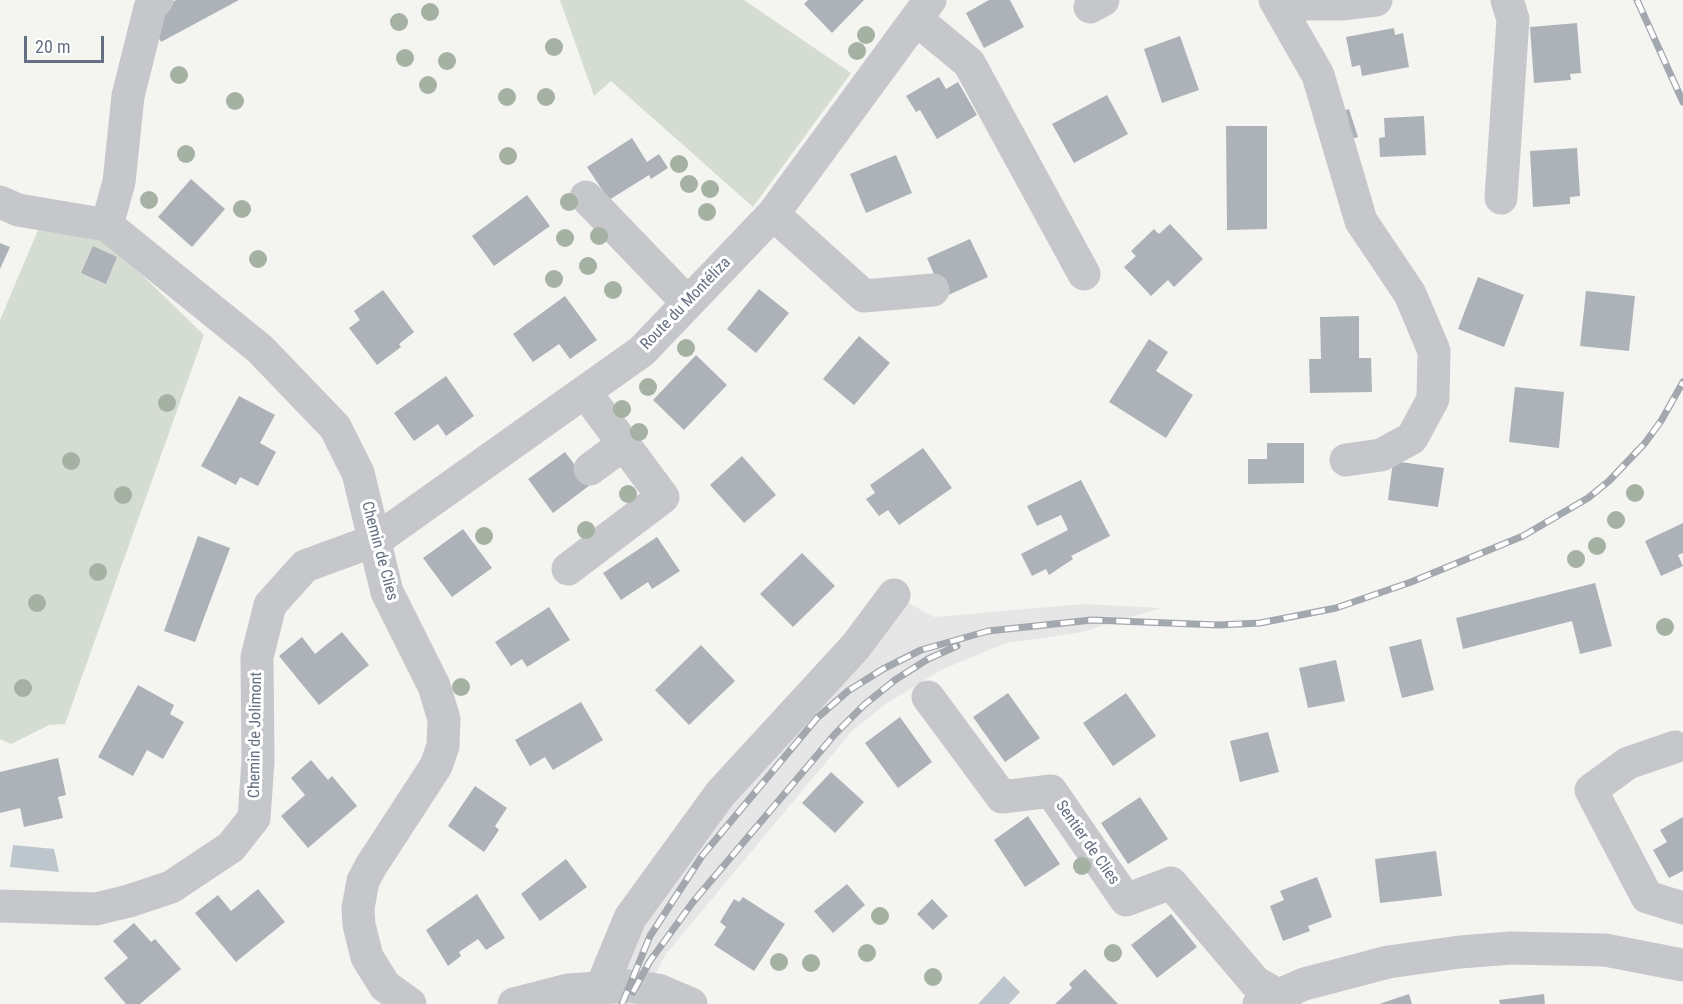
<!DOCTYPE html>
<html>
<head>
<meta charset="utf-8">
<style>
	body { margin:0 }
	#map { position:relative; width:1683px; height:1004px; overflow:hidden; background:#f4f5f1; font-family:"Roboto Condensed",sans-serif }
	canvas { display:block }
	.scale { position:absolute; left:24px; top:36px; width:80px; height:27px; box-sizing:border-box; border:3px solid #647082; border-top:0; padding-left:8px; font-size:18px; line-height:21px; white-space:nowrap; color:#647082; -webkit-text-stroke:4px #fff; paint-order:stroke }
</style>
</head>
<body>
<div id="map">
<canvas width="1683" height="1004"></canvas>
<div class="scale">20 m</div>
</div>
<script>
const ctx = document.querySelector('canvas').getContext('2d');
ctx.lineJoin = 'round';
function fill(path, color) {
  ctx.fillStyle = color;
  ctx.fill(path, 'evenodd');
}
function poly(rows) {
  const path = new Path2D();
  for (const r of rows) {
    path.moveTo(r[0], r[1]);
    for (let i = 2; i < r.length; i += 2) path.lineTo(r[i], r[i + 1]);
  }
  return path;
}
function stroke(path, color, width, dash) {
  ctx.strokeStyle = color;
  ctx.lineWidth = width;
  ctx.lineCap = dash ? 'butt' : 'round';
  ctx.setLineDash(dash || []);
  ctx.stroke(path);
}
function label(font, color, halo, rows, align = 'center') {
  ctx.font = font + ' "Roboto Condensed",sans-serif';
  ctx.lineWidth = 6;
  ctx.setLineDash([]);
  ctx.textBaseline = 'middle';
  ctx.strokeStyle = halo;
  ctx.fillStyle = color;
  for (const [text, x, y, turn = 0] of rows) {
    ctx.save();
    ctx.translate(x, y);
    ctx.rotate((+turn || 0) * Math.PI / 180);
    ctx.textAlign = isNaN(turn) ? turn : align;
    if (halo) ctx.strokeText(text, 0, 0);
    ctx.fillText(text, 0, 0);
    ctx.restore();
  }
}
const built = poly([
	[894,595,934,617,1084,604,1161,608,1078,633,1006,643,941,670,884,705,852,731,666,954,639,1004,599,1004,630,918]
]);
const green = poly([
	[560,0,744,0,851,73,753,207,611,81,594,96],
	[38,230,102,236,204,335,65,724,49,725,11,744,0,739,0,320]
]);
const water = poly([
	[13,845,54,849,59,872,10,867],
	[1004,976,1020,992,1009,1004,978,1004]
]);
const building = poly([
	[176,0,239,0,161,42,156,32,162,9],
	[808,0,864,0,832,33,804,4],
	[989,0,1010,0,1024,27,984,48,966,13],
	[1577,23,1581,73,1570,74,1571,80,1534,83,1530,27],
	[1394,28,1395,35,1403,33,1409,67,1362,76,1360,65,1352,67,1346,37],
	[1180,36,1199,90,1162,103,1144,49],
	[939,77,946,89,958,82,977,115,937,139,920,110,916,112,906,96],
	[1107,95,1128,134,1074,163,1052,124],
	[1349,109,1358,137,1342,142,1334,114],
	[1424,116,1426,155,1380,157,1379,138,1385,137,1384,118],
	[1226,126,1267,126,1267,229,1227,230],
	[632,138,647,162,659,154,668,168,651,179,649,175,609,200,587,167],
	[1577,148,1580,196,1570,197,1570,204,1533,207,1530,151],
	[896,155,912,193,866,213,850,174],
	[191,179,225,209,192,247,158,217],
	[527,195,550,226,494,266,472,236],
	[1170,224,1203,259,1174,287,1168,280,1151,296,1124,267,1136,256,1131,251,1154,229,1159,234],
	[970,239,988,277,944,297,927,258],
	[0,243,10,247,0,269],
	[93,246,117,257,106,284,81,273],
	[1478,277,1524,295,1504,347,1458,329],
	[759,289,789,313,756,353,727,329],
	[383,290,414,332,399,344,401,347,377,365,349,328,360,320,354,311],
	[1586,291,1635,296,1629,351,1580,346],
	[565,296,597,340,570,359,559,344,533,362,513,334],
	[1359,316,1359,358,1371,358,1372,392,1310,393,1309,359,1321,359,1320,317],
	[859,336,890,363,854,405,823,379],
	[1149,339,1168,352,1156,371,1193,395,1166,438,1109,402],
	[696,355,727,385,684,430,653,400],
	[446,376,474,416,446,436,438,424,414,441,394,413],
	[1515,387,1564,392,1559,448,1509,442],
	[239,396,275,415,260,443,276,452,258,486,240,477,236,485,201,466],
	[1267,443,1304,443,1304,483,1248,484,1248,459,1267,459],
	[923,448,952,488,899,525,888,510,879,516,866,499,875,493,870,485],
	[565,452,590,485,553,513,528,479],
	[742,456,776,495,744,523,710,485],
	[1393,461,1444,468,1438,507,1388,500],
	[1081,480,1110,536,1071,556,1073,559,1049,575,1046,569,1032,576,1021,554,1068,530,1061,515,1037,526,1027,506],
	[1683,523,1683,553,1678,555,1683,566,1661,576,1645,541],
	[463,529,492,568,452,597,423,558],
	[198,536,230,548,195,642,164,631],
	[657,537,680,571,652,589,648,582,621,600,603,573],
	[802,553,835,586,793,627,760,594],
	[1595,583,1612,646,1580,654,1572,621,1463,649,1456,618],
	[549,607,570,640,527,667,522,659,511,666,495,642],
	[342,632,369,665,319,705,279,656,302,637,315,654],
	[1421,639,1434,690,1402,698,1389,647],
	[701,645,735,681,689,725,655,690],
	[1336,660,1345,701,1308,708,1299,668],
	[138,685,174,705,170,714,184,722,163,759,147,750,133,776,98,757],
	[1008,693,1040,738,1005,762,973,717],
	[1126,693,1156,736,1113,766,1083,723],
	[581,702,603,740,553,770,545,757,530,766,515,740],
	[900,717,932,762,898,788,865,743],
	[1268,732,1279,772,1240,782,1230,741],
	[58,758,66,795,58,797,63,818,24,827,20,808,0,813,0,772],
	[311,760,328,780,332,776,357,806,308,848,281,816,305,795,291,778],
	[831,772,864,802,835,833,802,803],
	[475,786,507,808,495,826,499,830,484,852,448,826],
	[1140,797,1168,839,1128,864,1101,823],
	[1028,816,1060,864,1025,887,994,840],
	[1683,817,1683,871,1669,878,1653,850,1667,842,1660,830],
	[1436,851,1442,896,1380,903,1375,859],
	[566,859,587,887,540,921,521,894],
	[1317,877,1332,917,1308,926,1310,931,1283,941,1270,906,1284,900,1280,891],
	[847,884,865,905,833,933,814,911],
	[258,889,285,922,236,962,195,913,218,895,231,911],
	[477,894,505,938,486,950,478,939,459,952,461,956,448,966,426,930],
	[743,897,785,924,754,971,714,945,726,927,720,922,734,899,739,902],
	[932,899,948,916,933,930,917,914],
	[1171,914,1197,947,1157,978,1131,945],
	[134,923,151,942,155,939,181,969,140,1004,126,1004,104,978,128,958,113,941],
	[1085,969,1118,1004,1055,1004,1072,988,1069,984],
	[1409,994,1412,1004,1379,1004],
	[1544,994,1545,1004,1500,1004,1499,1000]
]);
const minor = poly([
	[1275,0,1318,75,1361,221,1410,294,1434,351,1433,399,1412,438,1381,455,1346,460],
	[1287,0,1296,4,1341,4,1376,0],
	[1090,7,1103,0],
	[916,19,969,63,1084,274],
	[586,197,688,303],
	[1501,198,1513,19,1507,0],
	[0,202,18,210,107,225],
	[773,214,864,296,933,290],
	[107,225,260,349,335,427,358,473,387,592,434,686,444,719,443,746,436,766,371,866,363,881,358,908,359,925,367,957,385,986,410,1004],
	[107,225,119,182,128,96,150,8,157,0],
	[590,469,624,444],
	[568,569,663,497,585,392],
	[928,697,1002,797,1051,791,1126,900,1171,883,1255,982,1278,995,1285,1004],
	[1675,747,1628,763,1591,790,1647,897,1683,908],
	[0,906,96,909,129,901,171,887,231,847,254,818,258,761,257,657,270,605,305,566,376,540,642,351,773,214,930,0],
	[602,986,630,918,720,794,856,646,894,595],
	[514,1004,568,990,628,986,658,990,691,1004],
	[1259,1004,1304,984,1339,975,1388,962,1460,952,1511,948,1605,950,1683,965]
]);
const rail = poly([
	[1637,0,1683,102],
	[633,992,650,961,693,902,835,734,864,705,895,680,928,659,957,646],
	[622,1004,650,936,702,856,817,718,848,691,883,669,921,650,988,631,1092,620,1219,625,1260,623,1336,608,1411,582,1523,536,1588,498,1609,481,1645,443,1661,421,1683,382]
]);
const trees = [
	[430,12],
	[399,22],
	[866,35],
	[554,47],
	[857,51],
	[405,58],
	[447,61],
	[179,75],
	[428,85],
	[507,97],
	[546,97],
	[235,101],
	[186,154],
	[508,156],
	[679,164],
	[689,184],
	[710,189],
	[149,200],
	[569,202],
	[242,209],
	[707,212],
	[599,236],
	[565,238],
	[258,259],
	[588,266],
	[554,279],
	[613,290],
	[686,348],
	[648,387],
	[167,403],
	[622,409],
	[639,432],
	[71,461],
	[1635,493],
	[628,494],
	[123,495],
	[1616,520],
	[586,530],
	[484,536],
	[1597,546],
	[1576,559],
	[98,572],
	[37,603],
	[1665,627],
	[461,687],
	[23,688],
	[1082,866],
	[880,916],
	[867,953],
	[1113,953],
	[779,962],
	[811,963],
	[933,977]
];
const streetNames = [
	["Route du Montéliza",686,304,-46],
	["Chemin de Clies",379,551,75],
	["Chemin de Jolimont",256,735,-89],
	["Sentier de Clies",1087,843,55]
];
fill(built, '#e5e6e5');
fill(green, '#d5dcd2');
fill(water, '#bec6cd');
fill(building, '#adb2b9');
stroke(minor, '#c5c7cb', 33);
stroke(rail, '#a3a7ae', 7);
stroke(rail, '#fff', 4.5, [14]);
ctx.fillStyle = '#a5b1a3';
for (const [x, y] of trees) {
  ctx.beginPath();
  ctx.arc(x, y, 9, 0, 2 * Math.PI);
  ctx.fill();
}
label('16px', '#647082', '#fff', streetNames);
</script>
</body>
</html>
